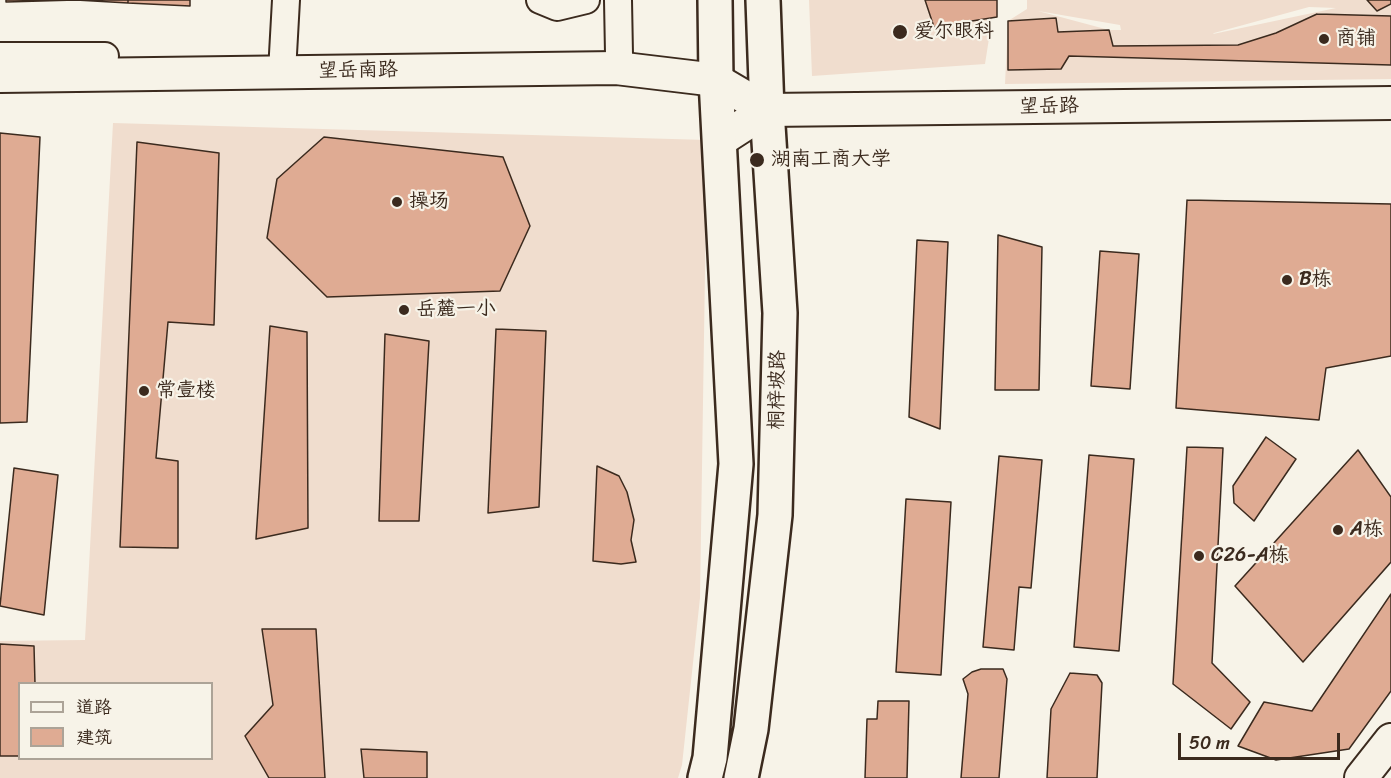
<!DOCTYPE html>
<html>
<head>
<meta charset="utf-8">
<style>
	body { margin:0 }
	#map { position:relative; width:1391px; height:778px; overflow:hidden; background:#f7f3e8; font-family:Sriracha,"LXGW WenKai TC",sans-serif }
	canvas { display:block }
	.legend { position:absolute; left:18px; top:682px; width:195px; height:78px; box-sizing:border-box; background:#f7f3e8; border:2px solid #aca397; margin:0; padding:8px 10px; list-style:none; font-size:18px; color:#3b2a1e }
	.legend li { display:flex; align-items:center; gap:12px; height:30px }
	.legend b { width:30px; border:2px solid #aca397 }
	.scale { position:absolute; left:1178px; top:733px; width:162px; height:27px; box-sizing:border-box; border:3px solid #3b2a1e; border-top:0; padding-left:8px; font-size:18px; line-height:21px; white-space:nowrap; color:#3b2a1e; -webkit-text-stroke:4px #f7f3e8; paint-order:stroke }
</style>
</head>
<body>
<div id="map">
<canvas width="1391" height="778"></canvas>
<ul class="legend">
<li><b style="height:8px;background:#f7f3e8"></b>道路</li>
<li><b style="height:16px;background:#dfab93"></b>建筑</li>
</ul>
<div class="scale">50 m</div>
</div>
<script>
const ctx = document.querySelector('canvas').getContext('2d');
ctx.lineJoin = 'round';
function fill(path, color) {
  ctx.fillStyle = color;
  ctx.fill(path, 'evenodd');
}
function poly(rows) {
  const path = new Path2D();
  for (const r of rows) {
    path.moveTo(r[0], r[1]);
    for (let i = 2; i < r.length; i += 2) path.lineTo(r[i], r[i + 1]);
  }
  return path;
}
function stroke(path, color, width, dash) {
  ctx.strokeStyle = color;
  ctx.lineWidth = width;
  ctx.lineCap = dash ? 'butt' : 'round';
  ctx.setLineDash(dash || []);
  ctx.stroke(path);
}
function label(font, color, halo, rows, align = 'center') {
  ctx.font = font + ' Sriracha,"LXGW WenKai TC",sans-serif';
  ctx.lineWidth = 4.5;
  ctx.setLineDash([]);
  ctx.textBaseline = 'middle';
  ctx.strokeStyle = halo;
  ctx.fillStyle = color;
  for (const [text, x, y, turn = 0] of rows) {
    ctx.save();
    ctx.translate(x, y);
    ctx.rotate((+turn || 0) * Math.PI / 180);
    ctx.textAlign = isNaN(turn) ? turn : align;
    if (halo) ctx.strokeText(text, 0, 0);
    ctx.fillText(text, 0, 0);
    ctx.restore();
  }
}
const built = poly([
	[809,0,995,0,985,64,812,76],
	[1027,0,1391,0,1391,79,1005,84,1008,21,1027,9],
	[1309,7,1336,8,1213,34,1214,33],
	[1038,11,1120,25,1121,30,1109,30],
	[113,123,707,140,700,598,682,765,678,778,0,778,0,641,85,640],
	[20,684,212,684,212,758,20,758]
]);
const building = poly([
	[6,0,76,0,6,2,6,0],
	[76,0,128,0,128,3,76,0],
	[128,0,190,0,190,6,128,3,128,0],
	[925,0,997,0,997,17,934,27,925,0],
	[1367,0,1391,0,1391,4,1377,11,1367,0],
	[1317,14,1391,16,1391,65,1069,56,1061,69,1008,70,1008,21,1056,18,1058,32,1109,30,1113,46,1238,45,1276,33,1317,14],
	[0,133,40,137,27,422,0,423,0,133],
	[324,137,503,157,530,226,500,291,327,297,267,238,277,179,324,137],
	[137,142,219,153,214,325,168,322,156,458,178,461,178,548,120,547,137,142],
	[1187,200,1391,204,1391,356,1326,368,1319,420,1176,408,1187,200],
	[998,235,1042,247,1039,390,995,390,998,235],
	[917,240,948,242,940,429,909,417,917,240],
	[1100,251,1139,254,1130,389,1091,386,1100,251],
	[270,326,307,332,308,528,256,539,270,326],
	[496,329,546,331,539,507,488,513,496,329],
	[385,334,429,341,419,521,379,521,385,334],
	[1266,437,1296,459,1254,521,1234,503,1233,486,1266,437],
	[1187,447,1223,448,1212,663,1250,702,1231,729,1173,684,1187,447],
	[1358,450,1391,497,1391,562,1303,662,1235,586,1358,450],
	[1089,455,1134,459,1119,651,1074,647,1089,455],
	[999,456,1042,460,1031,588,1019,587,1014,650,983,647,999,456],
	[597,466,619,476,627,492,634,520,631,540,636,562,621,564,593,561,597,466],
	[14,468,58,475,44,615,0,606,14,468],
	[906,499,951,502,941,675,896,672,906,499],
	[1391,594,1391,691,1349,749,1276,760,1238,746,1264,702,1312,711,1391,594],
	[262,629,316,629,325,778,269,778,245,736,273,705,262,629],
	[0,644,34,646,35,684,20,684,20,756,0,756,0,644],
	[981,669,1003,669,1007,679,999,778,961,778,968,694,963,679,972,672,981,669],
	[1070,673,1097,675,1102,683,1097,778,1047,778,1051,709,1070,673],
	[878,701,909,701,907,778,865,778,867,719,877,719,878,701],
	[361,749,427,752,427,778,364,778,361,749]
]);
const minor = poly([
	[540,0,557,7,586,0],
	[0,56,105,56],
	[616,68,619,54,618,0],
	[282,72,286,0]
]);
const tertiary = poly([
	[0,76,616,68,716,80,767,110,1391,103],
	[719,141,767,110],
	[1361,778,1391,740]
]);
const primary = poly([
	[705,778,710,758,736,464,716,80,715,0],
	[741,778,751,729,775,515,780,313,767,110,763,0]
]);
const markers = [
	[900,32,8,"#3b2a1e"],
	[1324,39,6,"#3b2a1e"],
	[757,160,8,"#3b2a1e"],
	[397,202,6,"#3b2a1e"],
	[1287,280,6,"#3b2a1e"],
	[404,310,6,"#3b2a1e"],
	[144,391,6,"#3b2a1e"],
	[1338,530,6,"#3b2a1e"],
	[1199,556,6,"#3b2a1e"]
];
const poiNames = [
	["爱尔眼科",914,32],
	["商铺",1336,39],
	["湖南工商大学",771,160],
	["操场",409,202],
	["B栋",1299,280],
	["岳麓一小",416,310],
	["常壹楼",156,391],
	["A栋",1350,530],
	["C26-A栋",1211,556]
];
const streetNames = [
	["望岳南路",358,71,-1],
	["望岳路",1049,107,-1],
	["桐梓坡路",778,390,-89]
];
fill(built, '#f0ddce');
fill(building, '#dfab93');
stroke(building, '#3b2a1e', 1.5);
stroke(minor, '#3b2a1e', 30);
stroke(tertiary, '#3b2a1e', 36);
stroke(primary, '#3b2a1e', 38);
stroke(minor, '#f7f3e8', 26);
stroke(tertiary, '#f7f3e8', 32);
stroke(primary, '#f7f3e8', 33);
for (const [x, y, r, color] of markers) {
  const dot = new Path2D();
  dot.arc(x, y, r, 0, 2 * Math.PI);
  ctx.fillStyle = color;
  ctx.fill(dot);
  stroke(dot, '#f7f3e8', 2);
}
label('20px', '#3b2a1e', '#f7f3e8', poiNames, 'left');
label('20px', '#3b2a1e', '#f7f3e8', streetNames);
</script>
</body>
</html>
